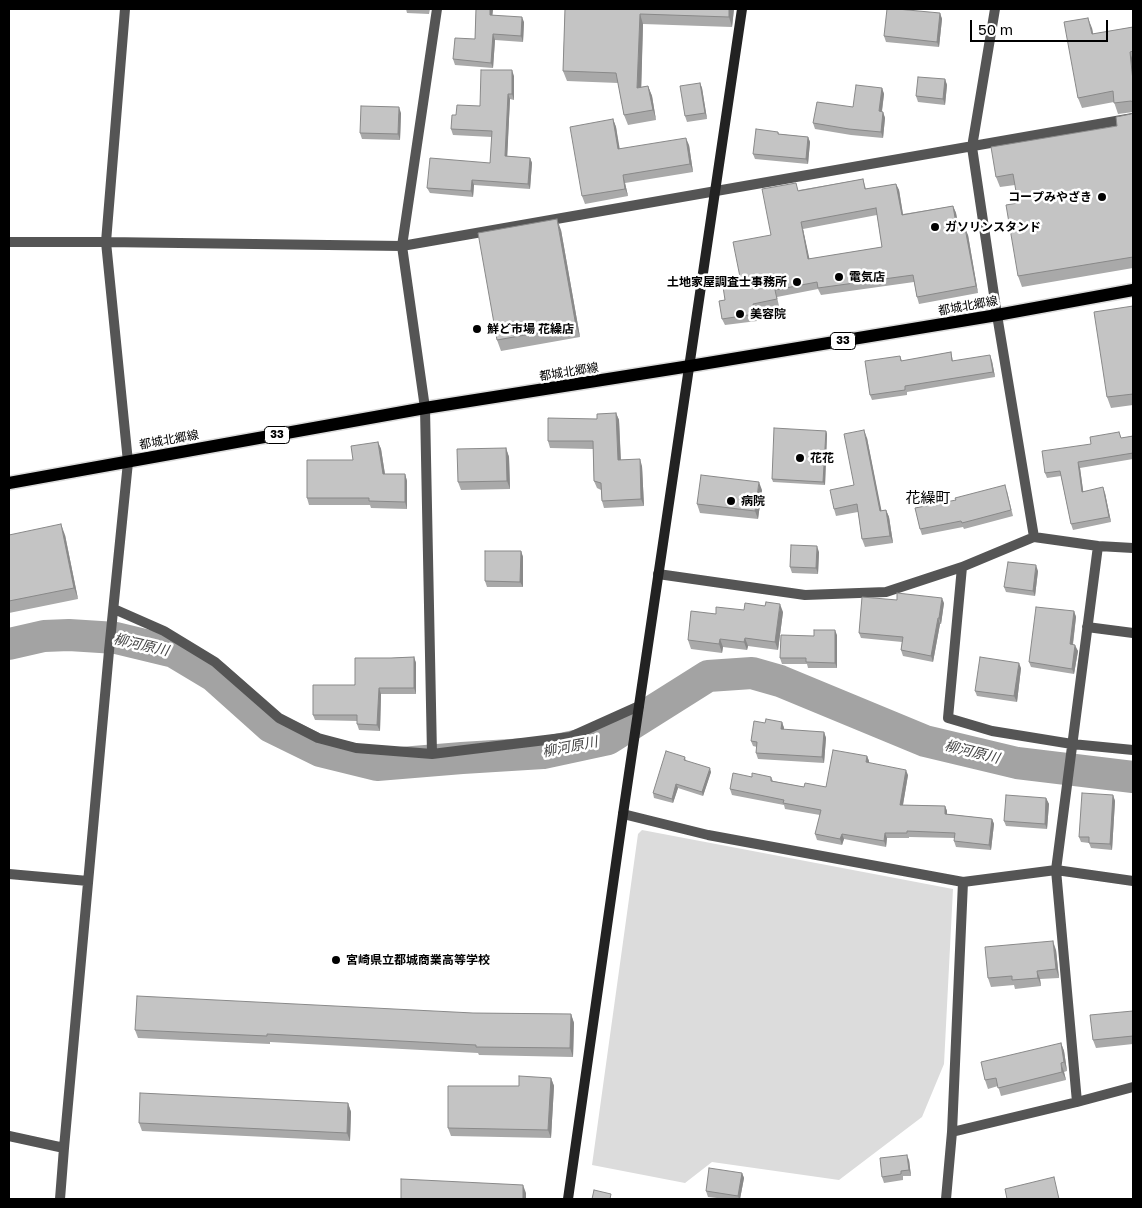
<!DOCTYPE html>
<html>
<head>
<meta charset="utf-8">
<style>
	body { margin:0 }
	#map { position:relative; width:1142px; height:1208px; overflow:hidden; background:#fff; font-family:"Golos Text",sans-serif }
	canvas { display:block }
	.frame { position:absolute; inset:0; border:10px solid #000; pointer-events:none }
	.scale { position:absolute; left:970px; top:20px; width:138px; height:22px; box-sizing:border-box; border:2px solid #000; border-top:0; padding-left:6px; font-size:15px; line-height:18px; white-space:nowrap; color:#000; -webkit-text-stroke:4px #fff; paint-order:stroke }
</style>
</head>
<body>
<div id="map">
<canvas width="1142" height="1208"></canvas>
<div class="frame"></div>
<div class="scale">50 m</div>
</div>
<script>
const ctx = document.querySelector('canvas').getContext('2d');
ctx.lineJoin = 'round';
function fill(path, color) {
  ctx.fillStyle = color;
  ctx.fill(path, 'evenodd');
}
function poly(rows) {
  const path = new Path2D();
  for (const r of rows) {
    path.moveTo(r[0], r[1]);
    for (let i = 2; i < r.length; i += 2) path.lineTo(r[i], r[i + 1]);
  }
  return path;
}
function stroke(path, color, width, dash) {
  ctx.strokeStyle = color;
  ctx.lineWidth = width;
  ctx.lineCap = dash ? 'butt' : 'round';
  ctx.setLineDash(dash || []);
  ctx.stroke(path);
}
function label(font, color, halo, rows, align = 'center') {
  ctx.font = font + ' "Golos Text","Noto Sans JP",sans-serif';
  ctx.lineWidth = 5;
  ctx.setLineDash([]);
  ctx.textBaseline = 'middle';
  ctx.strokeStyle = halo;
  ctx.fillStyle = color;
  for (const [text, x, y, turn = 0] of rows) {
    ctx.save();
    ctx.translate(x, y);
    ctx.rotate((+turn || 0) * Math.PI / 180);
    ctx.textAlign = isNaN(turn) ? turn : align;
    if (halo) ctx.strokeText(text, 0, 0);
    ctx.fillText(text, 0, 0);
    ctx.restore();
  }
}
const green = poly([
	[642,830,953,889,944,1064,922,1117,839,1180,712,1162,685,1183,592,1165,638,834]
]);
const river = poly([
	[9,644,44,636,69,635,116,638,174,652,214,676,271,727,320,751,377,765,462,758,543,753,608,739,708,676,752,673,780,681,925,741,1017,763,1133,777]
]);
const street = poly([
	[995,9,972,147,997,315,1034,537],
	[9,242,106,242,402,246,1133,118],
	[962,567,948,718,992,731,1072,744,1133,750],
	[658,574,805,595,886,592,962,567,1034,537,1098,546,1133,548],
	[114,609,164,631,215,662,279,718,318,738,356,748,432,754,425,408,402,246,437,9],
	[1087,627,1133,633],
	[432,754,570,737,639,706],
	[623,814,708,835,963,882,1056,870,1133,881],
	[9,874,88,881],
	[1077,1102,1056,870,1098,546],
	[952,1132,1077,1102,1133,1087],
	[9,1136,64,1148],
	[60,1199,64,1148,109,651,128,462,106,242,125,9],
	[946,1199,952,1132,963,882]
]);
const secondary = poly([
	[568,1199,623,814,742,9]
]);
const primary = poly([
	[9,483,425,408,690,366,997,315,1133,290]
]);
const wall = poly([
	[406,9,430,9,429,14,407,13],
	[464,9,493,9,492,15,524,22,523,42,495,40,493,68,455,65,453,59,475,39,476,10],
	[565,9,734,9,732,27,643,24,641,87,648,86,652,96,656,120,628,125,624,115,618,83,567,81,563,71],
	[940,13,942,19,939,47,886,42,884,36],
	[1133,27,1133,112,1118,114,1114,102,1082,108,1078,98,1092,28,1093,34],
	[514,76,514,100,510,99,507,156,530,158,532,163,530,189,474,185,473,197,430,193,427,188,490,163,492,137,453,135,451,129,456,115,480,106],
	[945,79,947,85,945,105,918,102,916,96],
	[700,83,702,88,707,119,687,122,685,116],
	[882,88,884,94,882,112,883,112,885,118,883,138,851,135,815,129,813,123,853,107],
	[401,113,400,140,362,139,360,133],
	[1133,113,1133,268,1022,287,1018,276,1018,203,1015,185,1000,187,996,177,1117,126],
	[613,119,616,127,619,149,689,145,693,172,625,183,628,196,585,204,582,196],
	[778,132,779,134,808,137,810,142,808,164,755,159,753,154],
	[863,179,866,189,896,184,899,190,903,214,953,206,956,213,959,229,968,235,978,293,919,304,917,297,914,282,821,295,818,289,777,297,779,306,756,311,757,321,725,325,722,319,725,300,740,277,771,235,799,190],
	[877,215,882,247,809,259,803,229],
	[561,230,580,337,501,351,497,340],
	[1133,306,1133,405,1111,408,1107,397],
	[951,352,953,361,992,361,995,377,907,392,907,395,872,400,870,395,900,356,902,361],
	[616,413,619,420,621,460,642,466,644,506,604,508,602,501,601,490,597,488,594,481,593,449,550,448,548,441,597,419],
	[826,431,827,434,825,485,773,482,772,479],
	[1133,436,1133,459,1080,468,1083,491,1105,493,1111,522,1073,530,1071,524,1061,476,1047,478,1045,473,1091,444],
	[867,438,881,511,886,510,889,517,893,543,865,547,862,539,858,512,836,516,834,509,854,485],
	[378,442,381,449,385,474,405,474,407,481,407,509,371,508,370,505,309,505,307,498,353,460],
	[506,448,509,457,510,489,461,490,458,482],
	[762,490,758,519,700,513,697,504],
	[1007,491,1013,516,964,529,963,527,922,535,920,529,956,500],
	[9,535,65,535,78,599,9,613],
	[521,551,523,557,523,587,487,587,485,581],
	[819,552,818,574,792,573,790,567],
	[1038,571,1035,596,1006,592,1004,587],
	[897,600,944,603,941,624,940,624,933,662,903,656,901,650,902,642,861,638,859,633],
	[744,610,783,612,778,650,748,646,747,650,723,647,722,653,691,649,688,640,716,614],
	[1074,611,1076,617,1073,645,1078,651,1074,674,1031,667,1029,662],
	[837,635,837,668,808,668,807,664,782,664,780,658,814,636],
	[414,657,416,663,416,694,381,694,380,731,359,730,357,724,357,721,315,720,313,715,391,658],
	[1021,668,1017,702,977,696,975,691],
	[782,722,784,728,784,730,824,732,826,738,824,763,758,759,756,753,757,747,753,746,751,741,765,723],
	[867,756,869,761,869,763,908,775,903,805,945,806,947,811,947,814,992,819,994,824,991,850,956,847,954,841,955,838,909,837,909,838,887,838,886,847,844,839,842,845,817,840,815,834,820,815,785,809,784,805,732,795,730,789,752,777,771,777,773,781,804,787,826,787],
	[685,757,686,761,711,772,703,796,678,788,673,803,654,798,653,793],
	[1113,795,1115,801,1112,850,1091,848,1089,843,1081,842,1079,837],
	[1046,798,1049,804,1047,829,1006,826,1004,821],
	[1056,950,1059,978,1040,979,1041,986,1015,989,1014,985,991,987,988,978],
	[1133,1011,1133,1044,1096,1048,1093,1040],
	[473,1013,571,1014,574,1023,573,1057,479,1055,478,1053,270,1042,270,1044,138,1038,135,1030],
	[1061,1043,1064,1051,1067,1071,1064,1072,1066,1080,1001,1096,998,1086,988,1089,985,1080],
	[551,1078,554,1086,551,1138,451,1136,448,1128],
	[348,1103,351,1112,350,1141,142,1131,139,1123],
	[909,1160,911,1176,903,1176,903,1180,884,1183,882,1177],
	[742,1173,744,1178,740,1199,726,1199,708,1197,706,1191]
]);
const shadedWall = poly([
	[490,9,493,9,492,21,490,15],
	[729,9,734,9,732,27,729,17],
	[940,13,942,19,939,47,937,42],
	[640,14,643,24,641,98,637,88],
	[522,17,524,22,523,42,521,36],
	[1088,18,1092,28,1095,45,1092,34],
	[493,34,495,40,493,68,491,63],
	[1130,52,1133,61,1133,81],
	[512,70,514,76,514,100,512,94],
	[945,79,947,85,945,105,943,99],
	[700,83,702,88,707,119,705,113],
	[648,86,652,96,656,120,653,110],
	[882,88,884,94,881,117,879,111],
	[508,94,510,99,507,162,505,156],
	[399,107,401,113,400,140,398,134],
	[883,112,885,118,883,138,881,132],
	[613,119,616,127,621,156,618,149],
	[808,137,810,142,808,164,806,159],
	[686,138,689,145,693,172,690,164],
	[530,158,532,163,530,189,528,184],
	[623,175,625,183,628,196,625,189],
	[472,180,474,185,473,197,471,191],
	[896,184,899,190,904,221,902,215],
	[953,206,956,213,960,236,957,229],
	[557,219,561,230,580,337,576,326],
	[801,222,803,229,811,266,808,259],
	[965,228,968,235,978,293,976,286],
	[753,304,756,311,757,321,755,314],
	[990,355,992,361,995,377,993,372],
	[616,413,619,420,621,467,618,460],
	[864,430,867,438,883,518,880,511],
	[826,431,827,434,825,485,823,482],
	[378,442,381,449,386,481,383,474],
	[506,448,509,457,510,489,507,481],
	[640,459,642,466,644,506,641,499],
	[1078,462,1080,468,1084,497,1082,492],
	[405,474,407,481,407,509,405,502],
	[759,482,762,490,758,519,755,511],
	[1103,487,1105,493,1111,522,1109,517],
	[886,510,889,517,893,543,890,536],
	[61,524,65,535,78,599,74,588],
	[817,546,819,552,818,574,816,568],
	[521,551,523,557,523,587,520,582],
	[1036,565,1038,571,1035,596,1033,591],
	[942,598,944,603,941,624,939,618],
	[780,604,783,612,778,650,775,642],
	[1074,611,1076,617,1072,650,1070,644],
	[938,618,940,624,933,662,931,656],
	[835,630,837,635,837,668,835,663],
	[745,638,748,646,747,650,744,642],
	[720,639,723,647,722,653,719,644],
	[1075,645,1078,651,1074,674,1072,669],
	[414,657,416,663,416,694,414,688],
	[1019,663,1021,668,1017,702,1014,696],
	[379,688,381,694,380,731,377,725],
	[782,722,784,728,783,735,781,729],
	[824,732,826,738,824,763,822,757],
	[867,756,869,761,868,768,866,762],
	[710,768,711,772,703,796,702,792],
	[906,770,908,775,902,810,900,805],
	[676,784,678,788,673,803,672,799],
	[1113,795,1115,801,1112,850,1110,844],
	[1046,798,1049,804,1047,829,1045,824],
	[945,806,947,811,947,819,945,814],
	[992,819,994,824,991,850,989,845],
	[885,833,887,838,886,847,884,841],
	[842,834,844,839,842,845,840,839],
	[1053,941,1056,950,1059,978,1056,969],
	[1037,971,1040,979,1041,986,1038,978],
	[571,1014,574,1023,573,1057,570,1048],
	[1061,1043,1064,1051,1067,1071,1064,1062],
	[1061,1063,1064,1072,1066,1080,1062,1072],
	[551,1078,554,1086,551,1138,548,1130],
	[348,1103,351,1112,350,1141,347,1133],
	[907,1155,909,1160,911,1176,909,1170],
	[742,1173,744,1178,740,1199,739,1199,738,1196],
	[523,1185,526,1193,526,1199,523,1199]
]);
const building = poly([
	[476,9,490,9,490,15,522,17,521,36,493,34,491,63,453,59,455,38,475,39,476,9],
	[565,9,729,9,729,17,640,14,637,88,648,86,653,110,624,115,616,73,563,71,565,9],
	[887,9,897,9,940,13,937,42,884,36,887,9],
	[1088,18,1092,34,1133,27,1133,51,1130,52,1133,81,1133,102,1131,101,1114,103,1113,91,1078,98,1064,22,1088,18],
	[481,70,512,70,512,94,508,94,505,156,530,158,528,184,472,180,471,191,427,188,430,158,490,163,492,131,451,129,452,115,456,115,457,105,480,106,481,70],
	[918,77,945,79,943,99,916,96,918,77],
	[700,83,705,113,685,116,680,86,700,83],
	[856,85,882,88,879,111,883,112,881,132,849,129,813,123,817,102,853,107,856,85],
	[361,106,399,107,398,134,360,133,361,106],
	[1133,113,1133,257,1018,276,1006,205,1018,203,1013,174,996,177,991,147,1117,126,1116,117,1131,114,1133,113],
	[613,119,618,149,686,138,690,164,623,175,625,189,582,196,570,127,613,119],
	[756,129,778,132,778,134,808,137,806,159,753,154,756,129],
	[863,179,865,189,896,184,902,215,953,206,957,229,965,228,976,286,917,297,913,275,818,288,817,282,775,290,777,299,753,304,755,314,722,319,719,301,725,300,722,280,740,277,733,242,771,235,762,189,796,183,798,191,863,179],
	[876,208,882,247,808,259,801,222,876,208],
	[557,219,576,326,497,340,478,233,557,219],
	[1133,306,1133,394,1107,397,1094,312,1133,306],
	[951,352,952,361,990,355,993,372,905,386,905,390,870,395,865,361,900,356,901,361,951,352],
	[616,413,618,460,640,459,641,499,602,501,601,483,594,481,593,441,548,441,548,418,597,419,597,414,616,413],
	[774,428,826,431,823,482,772,479,774,428],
	[864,430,880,511,886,510,890,536,862,539,857,504,834,509,830,490,854,485,844,434,864,430],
	[1119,432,1121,438,1133,436,1133,453,1078,462,1082,492,1103,487,1109,517,1071,524,1060,471,1045,473,1042,451,1091,444,1090,437,1119,432],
	[378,442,383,474,405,474,405,502,369,501,369,498,307,498,307,460,353,460,351,446,378,442],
	[506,448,507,481,458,482,457,449,506,448],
	[701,475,759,482,755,511,697,504,701,475],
	[1005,485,1011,510,962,523,961,521,920,529,915,508,956,500,955,498,1005,485],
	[61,524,74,588,9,601,9,535,61,524],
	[791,545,817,546,816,568,790,567,791,545],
	[485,551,521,551,520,582,485,581,485,551],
	[1008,562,1036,565,1033,591,1004,587,1008,562],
	[897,593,942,598,939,618,938,618,931,656,901,650,903,637,859,633,862,597,897,600,897,593],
	[766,602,780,604,775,642,745,638,744,642,720,639,719,644,688,640,691,611,716,614,716,607,744,610,745,603,765,606,766,602],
	[1036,607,1074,611,1070,644,1075,645,1072,669,1029,662,1036,607],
	[814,630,835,630,835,663,806,662,806,658,780,658,781,635,814,636,814,630],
	[414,657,414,688,379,688,377,725,357,724,357,715,313,715,313,685,355,685,355,658,391,658,414,657],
	[980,657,1019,663,1014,696,975,691,980,657],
	[766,719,782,722,781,729,824,732,822,757,756,753,757,742,751,741,754,721,765,723,766,719],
	[833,750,867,756,866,762,906,770,900,805,945,806,945,814,992,819,989,845,954,841,955,833,907,831,907,833,885,833,884,841,842,834,840,839,815,834,821,810,783,803,784,800,730,789,733,773,752,777,752,773,771,777,771,781,804,787,805,783,826,787,833,750],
	[666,751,685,757,684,760,710,768,702,792,676,784,672,799,653,793,666,751],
	[1082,793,1113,795,1110,844,1089,843,1089,837,1079,837,1082,793],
	[1006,795,1046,798,1045,824,1004,821,1006,795],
	[1053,941,1056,969,1037,971,1038,978,1012,980,1012,976,988,978,985,947,1053,941],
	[137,996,473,1013,571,1014,570,1048,476,1047,476,1045,267,1034,267,1036,135,1030,137,996],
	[1133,1011,1133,1036,1093,1040,1090,1015,1133,1011],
	[1061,1043,1064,1062,1061,1063,1062,1072,998,1088,996,1078,985,1080,981,1062,1061,1043],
	[519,1076,551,1078,548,1130,448,1128,448,1086,519,1086,519,1076],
	[140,1093,348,1103,347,1133,139,1123,140,1093],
	[907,1155,909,1170,901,1171,901,1174,882,1177,880,1158,907,1155],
	[709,1168,742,1173,738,1196,706,1191,709,1168],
	[1054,1177,1059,1199,1007,1199,1005,1189,1054,1177],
	[401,1179,523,1185,523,1199,401,1199,401,1179],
	[594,1190,611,1194,610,1199,592,1199,594,1190]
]);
const markers = [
	[1102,197,5,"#000"],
	[935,227,5,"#000"],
	[839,277,5,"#000"],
	[797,282,5,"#000"],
	[740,314,5,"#000"],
	[477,329,5,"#000"],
	[800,458,5,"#000"],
	[731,501,5,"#000"],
	[336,960,5,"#000"]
];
const shields = [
	[843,341,25],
	[277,435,25]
];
const shieldNames = [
	["33",843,341],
	["33",277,435]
];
const poiNames = [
	["コープみやざき",1092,197,"right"],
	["ガソリンスタンド",945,227],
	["電気店",849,277],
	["土地家屋調査士事務所",787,282,"right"],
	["美容院",750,314],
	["鮮ど市場 花繰店",487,329],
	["花花",810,458],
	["病院",741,501],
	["宮崎県立都城商業高等学校",346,960]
];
const streetNames = [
	["都城北郷線",968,306,-10],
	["都城北郷線",569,372,-9],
	["都城北郷線",169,440,-10]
];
const waterNames = [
	["柳河原川",141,645,13],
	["柳河原川",570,747,-11],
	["柳河原川",972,752,14]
];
const quarterNames = [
	["花繰町",928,498]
];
fill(green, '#dcdcdc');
stroke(river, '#a3a3a3', 32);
stroke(primary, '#dbdbdb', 15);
stroke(street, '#555', 10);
stroke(secondary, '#222', 10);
stroke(primary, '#000', 12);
fill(wall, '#a9a9a9');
fill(shadedWall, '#898989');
fill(building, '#c4c4c4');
stroke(building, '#898989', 1);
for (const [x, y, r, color] of markers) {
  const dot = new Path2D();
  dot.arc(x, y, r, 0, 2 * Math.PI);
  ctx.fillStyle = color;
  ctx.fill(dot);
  stroke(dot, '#fff', 2);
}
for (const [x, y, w] of shields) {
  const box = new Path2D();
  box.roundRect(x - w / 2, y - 8.5, w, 17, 4);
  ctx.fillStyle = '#fff';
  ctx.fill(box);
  stroke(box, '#000', 1);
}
label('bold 11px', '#000', null, shieldNames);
label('bold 12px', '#000', '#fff', poiNames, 'left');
label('12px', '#000', '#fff', streetNames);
label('italic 14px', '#444', '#fff', waterNames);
label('15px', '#000', '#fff', quarterNames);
</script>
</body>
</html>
